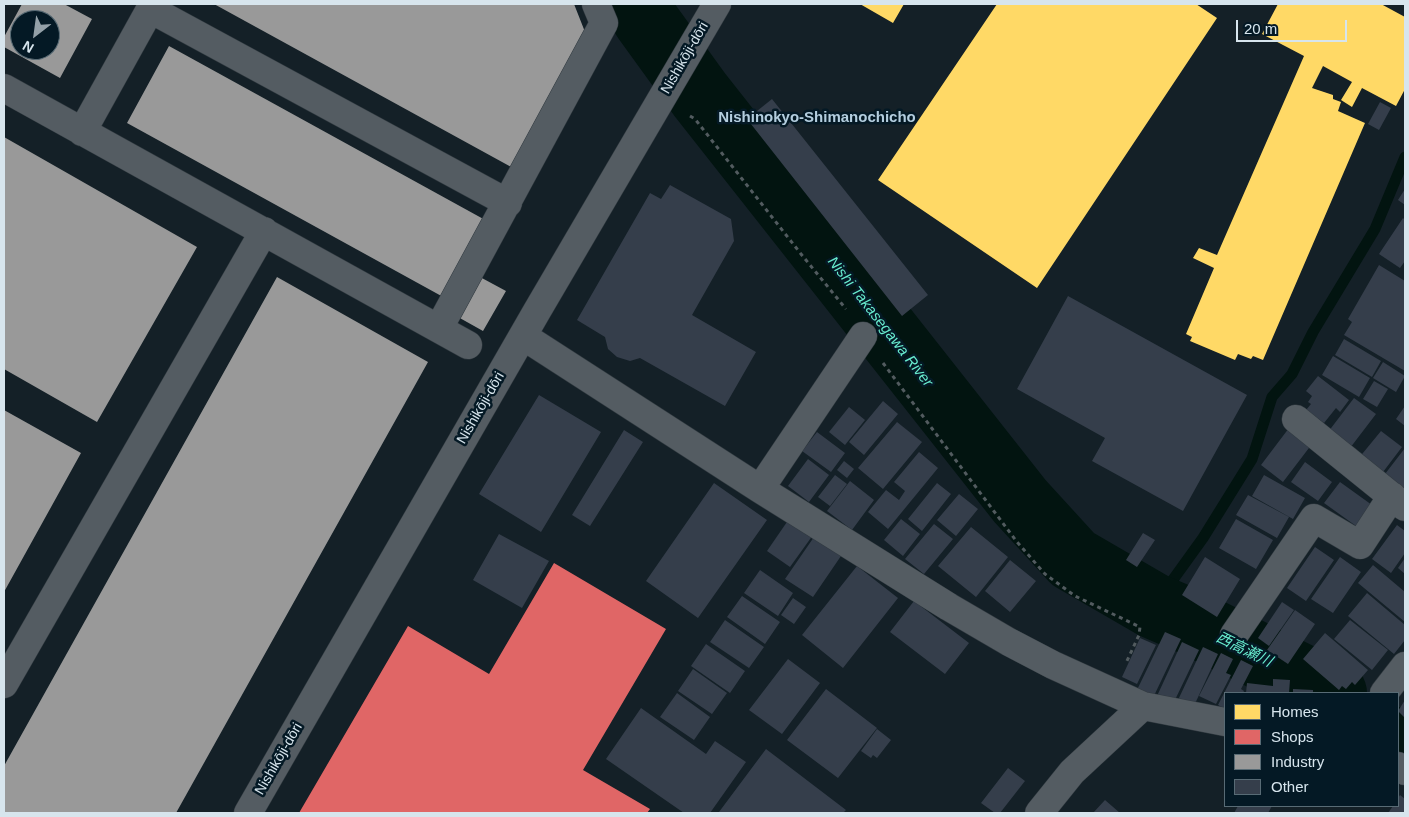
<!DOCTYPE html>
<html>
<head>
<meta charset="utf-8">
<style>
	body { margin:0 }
	#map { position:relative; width:1409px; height:817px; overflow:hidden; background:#142027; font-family:Arial,sans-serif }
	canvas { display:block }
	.frame { position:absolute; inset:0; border:5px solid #d7e5ed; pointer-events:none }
	.legend { position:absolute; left:1224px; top:692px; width:175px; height:115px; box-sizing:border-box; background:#041925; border:1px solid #586b75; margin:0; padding:6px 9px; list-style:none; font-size:15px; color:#d7e5ed }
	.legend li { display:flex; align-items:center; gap:10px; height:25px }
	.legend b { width:25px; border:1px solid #586b75 }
	.north { position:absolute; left:10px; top:10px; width:50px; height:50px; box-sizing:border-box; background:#041925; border:1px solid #586b75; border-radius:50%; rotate:210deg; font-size:14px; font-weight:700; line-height:20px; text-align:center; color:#d7e5ed }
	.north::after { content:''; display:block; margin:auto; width:18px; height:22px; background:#93a0a8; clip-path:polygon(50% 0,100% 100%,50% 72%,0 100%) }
	.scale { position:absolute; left:1236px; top:20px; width:111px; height:22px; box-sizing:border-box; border:2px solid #d7e5ed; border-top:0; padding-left:6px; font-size:15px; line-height:18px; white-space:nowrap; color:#d7e5ed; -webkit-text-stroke:4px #041925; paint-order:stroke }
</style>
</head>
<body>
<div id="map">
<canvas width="1409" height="817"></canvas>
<div class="frame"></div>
<ul class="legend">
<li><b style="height:14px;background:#ffd966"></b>Homes</li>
<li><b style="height:14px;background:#e06666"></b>Shops</li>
<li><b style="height:14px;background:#999"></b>Industry</li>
<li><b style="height:14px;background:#353e4b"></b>Other</li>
</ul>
<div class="north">N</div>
<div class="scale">20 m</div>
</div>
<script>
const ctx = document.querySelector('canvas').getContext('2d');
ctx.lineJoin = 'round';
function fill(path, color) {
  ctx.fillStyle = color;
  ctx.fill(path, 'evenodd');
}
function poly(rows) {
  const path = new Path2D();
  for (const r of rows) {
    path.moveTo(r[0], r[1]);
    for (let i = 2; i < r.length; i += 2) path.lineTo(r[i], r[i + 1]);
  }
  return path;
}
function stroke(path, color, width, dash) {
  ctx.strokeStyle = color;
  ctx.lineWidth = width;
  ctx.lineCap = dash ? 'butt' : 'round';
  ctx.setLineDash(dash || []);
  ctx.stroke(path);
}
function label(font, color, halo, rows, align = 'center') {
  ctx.font = font + ' Arial,"Noto Sans JP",sans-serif';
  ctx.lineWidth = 5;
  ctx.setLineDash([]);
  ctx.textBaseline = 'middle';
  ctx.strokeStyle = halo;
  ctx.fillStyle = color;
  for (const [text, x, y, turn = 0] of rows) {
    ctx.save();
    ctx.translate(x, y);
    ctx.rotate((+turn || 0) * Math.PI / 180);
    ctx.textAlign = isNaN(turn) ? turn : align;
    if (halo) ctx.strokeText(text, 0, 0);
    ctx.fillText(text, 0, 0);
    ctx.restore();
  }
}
const homes = poly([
	[860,4,904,4,893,23],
	[997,4,1196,4,1217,18,1037,288,878,180],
	[1278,4,1381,4,1405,17,1405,89,1396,106,1362,88,1352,107,1341,100,1352,82,1323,66,1312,88,1333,95,1333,99,1341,102,1338,111,1365,123,1263,360,1253,356,1251,359,1238,354,1235,360,1190,341,1192,337,1186,334,1214,268,1193,258,1199,248,1217,255,1304,56,1262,34]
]);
const shops = poly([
	[554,563,666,629,583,770,650,809,647,813,299,813,408,626,489,674]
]);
const industry = poly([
	[22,4,64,4,92,19,60,78,4,47,4,37],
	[20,20,50,20,50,50,20,50],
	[214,4,574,4,587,37,513,168],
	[169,46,487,221,445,298,127,123],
	[4,137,197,247,97,422,4,369],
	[277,277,428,362,176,813,4,813,4,766],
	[480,277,506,291,483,331,458,317],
	[4,410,81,453,4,592]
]);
const stream = poly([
	[1154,606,1203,538,1252,459,1272,397,1292,374,1313,332,1375,229,1405,157]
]);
const river = poly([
	[640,4,645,19,700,95,1020,501,1073,559,1154,606,1191,622,1334,693],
	[1398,740,1405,746]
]);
const building = poly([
	[772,99,928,295,902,316,747,119],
	[1380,102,1391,108,1379,130,1368,124],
	[670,185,731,219,734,241,692,315,756,352,725,406,640,358,630,361,617,357,608,349,605,337,577,320,650,193,661,199],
	[1405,189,1405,205,1398,200],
	[1403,218,1405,220,1405,261,1400,268,1379,254],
	[1379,265,1405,281,1405,371,1344,335,1352,322,1348,319],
	[1068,296,1247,395,1183,511,1092,461,1105,438,1017,389],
	[1344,339,1381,361,1372,377,1335,355],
	[1333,356,1370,378,1359,397,1322,375],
	[1383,362,1405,376,1396,392,1373,378],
	[1318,376,1349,400,1340,412,1336,408,1324,423,1306,410,1311,404,1308,402,1312,396,1306,391],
	[1374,381,1388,389,1377,407,1363,399],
	[539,395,601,432,541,532,479,494],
	[1354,398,1376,414,1347,452,1325,436],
	[883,401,898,414,864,455,849,442],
	[1405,406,1405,426,1396,419],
	[849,407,865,420,845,445,829,432],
	[897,422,922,442,883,489,858,468],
	[1289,428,1312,444,1283,482,1261,465],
	[624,430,643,442,590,526,572,515],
	[1381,431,1402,447,1380,476,1358,459],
	[817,432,845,453,831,472,802,451],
	[1405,448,1405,489,1385,474],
	[919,452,938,468,888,529,868,512,886,490,899,500,905,491,894,482],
	[808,459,829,475,809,502,788,486],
	[844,461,854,469,847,478,837,470],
	[1305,462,1332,482,1318,501,1291,482],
	[835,475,847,484,830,506,818,497],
	[1264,475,1305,498,1293,519,1252,496],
	[850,481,874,500,852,530,827,511],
	[1340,482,1372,505,1356,526,1324,503],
	[714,483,767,520,698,618,646,581],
	[937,483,951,494,922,531,908,519],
	[959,494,978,509,956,536,937,520],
	[1248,495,1289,517,1277,538,1236,515],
	[789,519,813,535,790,567,767,551],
	[901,519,920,534,903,556,884,540],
	[1236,519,1273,540,1256,569,1219,548],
	[934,524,953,539,924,574,905,559],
	[1397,525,1405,531,1405,553,1391,573,1372,559],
	[971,527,1008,557,976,597,938,566],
	[1143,533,1155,540,1137,567,1126,560],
	[499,534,549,561,522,608,473,580],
	[814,537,841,556,813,597,785,579],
	[1315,547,1334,560,1306,601,1287,588],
	[1205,557,1240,579,1217,617,1182,595],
	[1340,557,1361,572,1333,613,1311,599],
	[1405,558,1405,574,1398,568],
	[1010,560,1036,581,1010,612,985,591],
	[1373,565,1405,592,1405,622,1358,583],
	[857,566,898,598,843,668,802,635],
	[760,570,793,593,778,616,744,593],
	[1367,593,1405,625,1405,640,1394,654,1348,616],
	[742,596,780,622,765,644,727,617],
	[793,598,806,607,794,624,781,615],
	[914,601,969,643,945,674,890,632],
	[1282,602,1294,610,1269,646,1258,638],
	[1295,610,1315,624,1288,664,1267,650],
	[725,620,764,647,749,668,710,642],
	[1350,620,1388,650,1372,670,1334,639],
	[1165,632,1181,639,1152,700,1136,692],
	[1325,633,1368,670,1355,685,1352,682,1346,689,1342,686,1339,690,1303,659],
	[1140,638,1156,645,1137,684,1122,677],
	[1182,642,1199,650,1173,704,1157,696],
	[706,644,745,671,730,693,691,666],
	[1203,647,1218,654,1193,708,1178,700],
	[1221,653,1233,659,1226,673,1231,675,1216,704,1199,696],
	[788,659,820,683,782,734,749,710],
	[1241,660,1253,666,1241,689,1244,691,1243,693,1225,693,1225,709,1218,705],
	[693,669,727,693,712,714,678,691],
	[1273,679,1290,680,1289,693,1246,693,1247,683,1273,686],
	[826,689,877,728,838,778,787,740],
	[1293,689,1313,690,1313,693,1293,693],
	[677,693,710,717,694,740,660,717],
	[1405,700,1405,718,1398,711],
	[641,708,706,754,715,741,746,762,710,813,684,813,606,759],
	[877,729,891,740,877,758,873,755,871,758,861,751],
	[766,749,846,810,843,813,721,813,719,812],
	[1008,768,1025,781,1000,813,995,813,981,803],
	[1400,795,1405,799,1405,813,1388,813,1393,806,1398,806,1398,798],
	[1105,800,1120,813,1093,813],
	[1238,806,1272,806,1268,813,1234,813]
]);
const path = poly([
	[690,116,695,119,801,254,846,309],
	[883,363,1017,542,1045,574,1075,596,1140,627,1139,635,1126,663]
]);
const minor = poly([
	[150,9,508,203],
	[4,88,468,345],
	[82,132,153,4],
	[439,328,604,23,596,4],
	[523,336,760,489,949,607,1009,642,1053,665,1143,706,1225,722],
	[1296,419,1405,507],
	[760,489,863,336],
	[1234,635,1314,518,1360,545,1392,496],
	[4,684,264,231],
	[1384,693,1405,666],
	[1398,766,1405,771],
	[248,813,537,311,717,4],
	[1039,813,1072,772,1143,706]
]);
const streetNames = [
	["Nishikōji-dōri",685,58,-60],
	["Nishikōji-dōri",481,408,-60],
	["Nishikōji-dōri",279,759,-60]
];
const neighbourhoodNames = [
	["Nishinokyo-Shimanochicho",817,118]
];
const waterNames = [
	["Nishi Takasegawa River",880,322,52],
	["西高瀬川",1244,650,26]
];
fill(homes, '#ffd966');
fill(shops, '#e06666');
fill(industry, '#999');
stroke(stream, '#021410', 11);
stroke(river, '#021410', 66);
fill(building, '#353e4b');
stroke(minor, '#313a40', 29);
stroke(path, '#525b5f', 3, [4, 4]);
stroke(minor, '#545c62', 28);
label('14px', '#d7e5ed', '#041925', streetNames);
label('bold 15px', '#b4cedf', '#041925', neighbourhoodNames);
label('italic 15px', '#68eccf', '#041925', waterNames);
</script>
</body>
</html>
